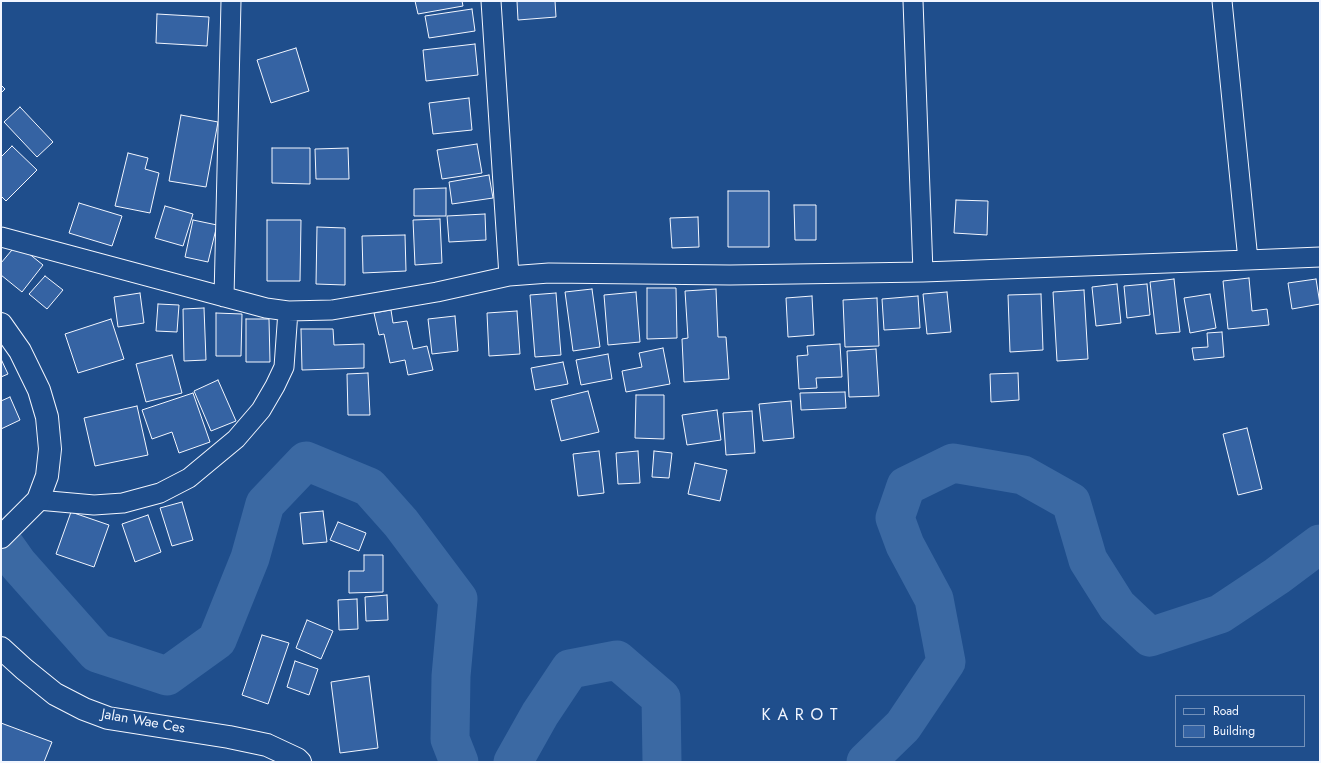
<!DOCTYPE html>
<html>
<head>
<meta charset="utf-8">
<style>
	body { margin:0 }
	#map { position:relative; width:1321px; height:763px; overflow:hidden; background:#1f4e8c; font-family:Jost,sans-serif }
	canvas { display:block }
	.frame { position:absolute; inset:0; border:2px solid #f2f6ff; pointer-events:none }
	.legend { position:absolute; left:1175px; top:695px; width:130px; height:52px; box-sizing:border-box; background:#1f4e8c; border:1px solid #7391ba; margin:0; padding:5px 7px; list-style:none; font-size:12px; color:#f2f6ff }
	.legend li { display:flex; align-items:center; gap:8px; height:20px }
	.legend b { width:20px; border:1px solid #7391ba }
</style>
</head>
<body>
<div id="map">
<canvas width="1321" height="763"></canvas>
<div class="frame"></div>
<ul class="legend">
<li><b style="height:5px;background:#1f4e8c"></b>Road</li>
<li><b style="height:11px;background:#3563a3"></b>Building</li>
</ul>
</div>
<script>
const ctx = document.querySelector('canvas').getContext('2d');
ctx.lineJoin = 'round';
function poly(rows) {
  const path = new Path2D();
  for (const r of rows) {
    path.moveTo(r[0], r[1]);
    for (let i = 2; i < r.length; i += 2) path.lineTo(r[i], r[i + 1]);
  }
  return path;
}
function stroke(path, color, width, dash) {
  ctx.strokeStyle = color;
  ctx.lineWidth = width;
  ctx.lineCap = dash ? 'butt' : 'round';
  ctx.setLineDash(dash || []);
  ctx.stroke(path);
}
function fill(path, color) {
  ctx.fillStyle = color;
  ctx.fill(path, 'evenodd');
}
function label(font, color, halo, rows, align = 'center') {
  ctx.font = font + ' Jost,sans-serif';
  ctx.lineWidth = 3;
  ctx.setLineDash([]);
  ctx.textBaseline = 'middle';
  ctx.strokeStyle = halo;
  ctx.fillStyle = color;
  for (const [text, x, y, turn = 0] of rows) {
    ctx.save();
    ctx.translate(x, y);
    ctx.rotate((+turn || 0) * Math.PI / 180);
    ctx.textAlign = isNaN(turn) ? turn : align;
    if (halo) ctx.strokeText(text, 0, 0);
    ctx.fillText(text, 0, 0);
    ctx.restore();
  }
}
const river = poly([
	[1,540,18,564,97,653,167,676,217,640,250,558,265,504,306,461,369,487,401,523,458,599,451,676,450,739,459,762],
	[513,762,540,714,570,669,617,660,661,698,662,762],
	[866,762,903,726,946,662,934,599,905,545,895,518,906,486,953,463,1023,475,1071,502,1088,560,1117,606,1150,637,1220,614,1277,576,1320,544]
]);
const building = poly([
	[415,1,462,1,463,6,418,14,415,1],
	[517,1,555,1,556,17,518,20,517,1],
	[472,9,475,31,429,38,425,16,472,9],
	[157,14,209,17,207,46,156,43,157,14],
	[475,44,478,75,426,81,423,50,475,44],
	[296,48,309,91,271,103,257,60,296,48],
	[1,85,5,89,1,93,1,85],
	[469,98,472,130,433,134,429,103,469,98],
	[20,107,53,142,37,157,4,122,20,107],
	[181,115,218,122,206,187,169,181,181,115],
	[477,144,482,173,442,179,437,150,477,144],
	[12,146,37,170,6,201,1,196,1,157,12,146],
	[272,148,310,148,310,184,272,183,272,148],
	[348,148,349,179,316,179,315,149,348,148],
	[128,153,148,158,145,169,159,173,150,213,115,206,128,153],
	[489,175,493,198,452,204,449,182,489,175],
	[446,188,446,216,414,216,414,189,446,188],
	[728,191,769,191,769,247,728,247,728,191],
	[956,200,988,201,987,235,954,233,956,200],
	[79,203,122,216,112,246,69,233,79,203],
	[794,205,816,205,816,240,795,240,794,205],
	[165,206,193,214,183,246,155,238,165,206],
	[485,214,486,240,449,242,447,216,485,214],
	[698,217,699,247,672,248,670,218,698,217],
	[440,219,442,263,415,265,413,220,440,219],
	[193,220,217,225,208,262,185,257,193,220],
	[267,220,301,220,300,281,267,281,267,220],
	[317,227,345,228,345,285,316,284,317,227],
	[405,235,406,271,363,273,362,236,405,235],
	[17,244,43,265,22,292,1,275,1,263,17,244],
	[45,276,63,290,47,309,29,294,45,276],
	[1249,278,1252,311,1267,309,1269,325,1228,329,1223,281,1249,278],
	[1174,279,1180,332,1156,334,1150,282,1174,279],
	[1316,279,1320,304,1292,309,1288,283,1316,279],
	[1117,284,1121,323,1096,326,1092,287,1117,284],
	[1147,284,1150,315,1127,318,1124,286,1147,284],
	[647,288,676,288,677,338,647,339,647,288],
	[592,289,600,347,573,351,565,292,592,289],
	[716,289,718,337,726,337,729,379,684,382,682,339,688,338,685,291,716,289],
	[1084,290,1088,359,1057,361,1053,292,1084,290],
	[636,292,640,342,608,345,604,295,636,292],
	[947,292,951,332,927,334,923,294,947,292],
	[140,293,144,323,118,327,114,297,140,293],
	[556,293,561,355,535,357,530,295,556,293],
	[1041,294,1043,350,1010,352,1008,295,1041,294],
	[1210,294,1216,328,1190,333,1184,298,1210,294],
	[812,296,814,335,788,337,786,298,812,296],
	[918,296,920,328,884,330,882,299,918,296],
	[877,298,879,346,845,347,843,300,877,298],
	[158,304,179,305,177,332,156,331,158,304],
	[204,308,206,360,184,361,183,309,204,308],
	[391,310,393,323,407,321,413,349,427,346,433,370,408,375,405,360,390,363,384,334,379,335,374,313,391,310],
	[517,311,520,354,489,356,487,313,517,311],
	[216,313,242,314,241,356,216,356,216,313],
	[455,316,458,351,432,354,428,319,455,316],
	[111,319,124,359,78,373,65,334,111,319],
	[246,319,269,319,270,362,246,362,246,319],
	[301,329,333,329,334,345,364,344,364,368,302,370,301,329],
	[1222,332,1224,357,1194,360,1192,348,1208,347,1207,333,1222,332],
	[840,344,842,377,816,378,817,388,799,389,797,356,808,355,807,346,840,344],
	[663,348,670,384,626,392,622,371,642,367,639,353,663,348],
	[876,349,879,396,849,397,847,351,876,349],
	[608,354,612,379,581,385,576,360,608,354],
	[172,355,182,393,146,402,136,364,172,355],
	[1,359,8,374,1,377,1,359],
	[563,362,568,384,535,390,531,368,563,362],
	[368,373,370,415,348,415,347,374,368,373],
	[1018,373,1019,400,991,402,990,374,1018,373],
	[218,380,236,421,211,431,194,391,218,380],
	[588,391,599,432,561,441,551,400,588,391],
	[845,392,846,408,801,410,800,393,845,392],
	[193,393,210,442,179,453,172,432,152,439,142,410,193,393],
	[636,395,664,395,664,439,635,438,636,395],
	[10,397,20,420,1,429,1,401,10,397],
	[791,401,794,438,763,441,759,404,791,401],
	[137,406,148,455,95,466,84,418,137,406],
	[717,410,721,440,687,445,682,415,717,410],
	[752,411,755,453,726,455,723,413,752,411],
	[1247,428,1262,489,1238,495,1223,434,1247,428],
	[599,451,604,493,578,496,573,454,599,451],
	[638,451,640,483,618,484,616,453,638,451],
	[654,451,672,453,669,478,652,477,654,451],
	[695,463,727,470,720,501,688,494,695,463],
	[182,502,193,540,172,546,160,508,182,502],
	[323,511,327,542,303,544,300,513,323,511],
	[71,512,109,525,94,567,56,554,71,512],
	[148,515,161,552,135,562,122,524,148,515],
	[338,522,366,533,359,551,330,540,338,522],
	[364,555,383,555,383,592,349,593,349,571,364,571,364,555],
	[387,595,388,620,366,621,365,597,387,595],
	[357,599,358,629,339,630,338,600,357,599],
	[307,620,333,631,321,659,296,648,307,620],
	[262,635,289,643,268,704,242,695,262,635],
	[295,661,318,669,309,695,287,687,295,661],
	[369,676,378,748,340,753,331,682,369,676],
	[1,723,52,742,44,762,1,762,1,723]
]);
const street = poly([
	[491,1,509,276],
	[913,1,923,272],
	[1,237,266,308,288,311,332,310,437,292,509,276,549,273,730,275,923,272,1248,260,1222,1],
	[1248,260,1320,257],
	[224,297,231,1],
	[38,500,94,505,123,503,160,493,189,478,236,439,261,410,275,386,284,367,288,311]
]);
const highway = poly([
	[1,324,20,351,39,390,47,417,50,449,47,476,38,500,1,537],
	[1,648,24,669,55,694,84,709,108,718,229,737,267,745,297,759,300,762]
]);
const streetNames = [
	["Jalan Wae Ces",143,722,10]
];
const quarterNames = [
	["K A R O T",800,716]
];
stroke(river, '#3b69a3', 39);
fill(building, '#3563a3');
stroke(building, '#f2f6ff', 1);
stroke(street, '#f2f6ff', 21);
stroke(highway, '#f2f6ff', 24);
stroke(street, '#1f4e8c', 19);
stroke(highway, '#1f4e8c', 22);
label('14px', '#f2f6ff', '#1f4e8c', streetNames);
ctx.letterSpacing = '1px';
label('16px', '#f2f6ff', '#1f4e8c', quarterNames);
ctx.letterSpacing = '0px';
</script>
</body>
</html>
